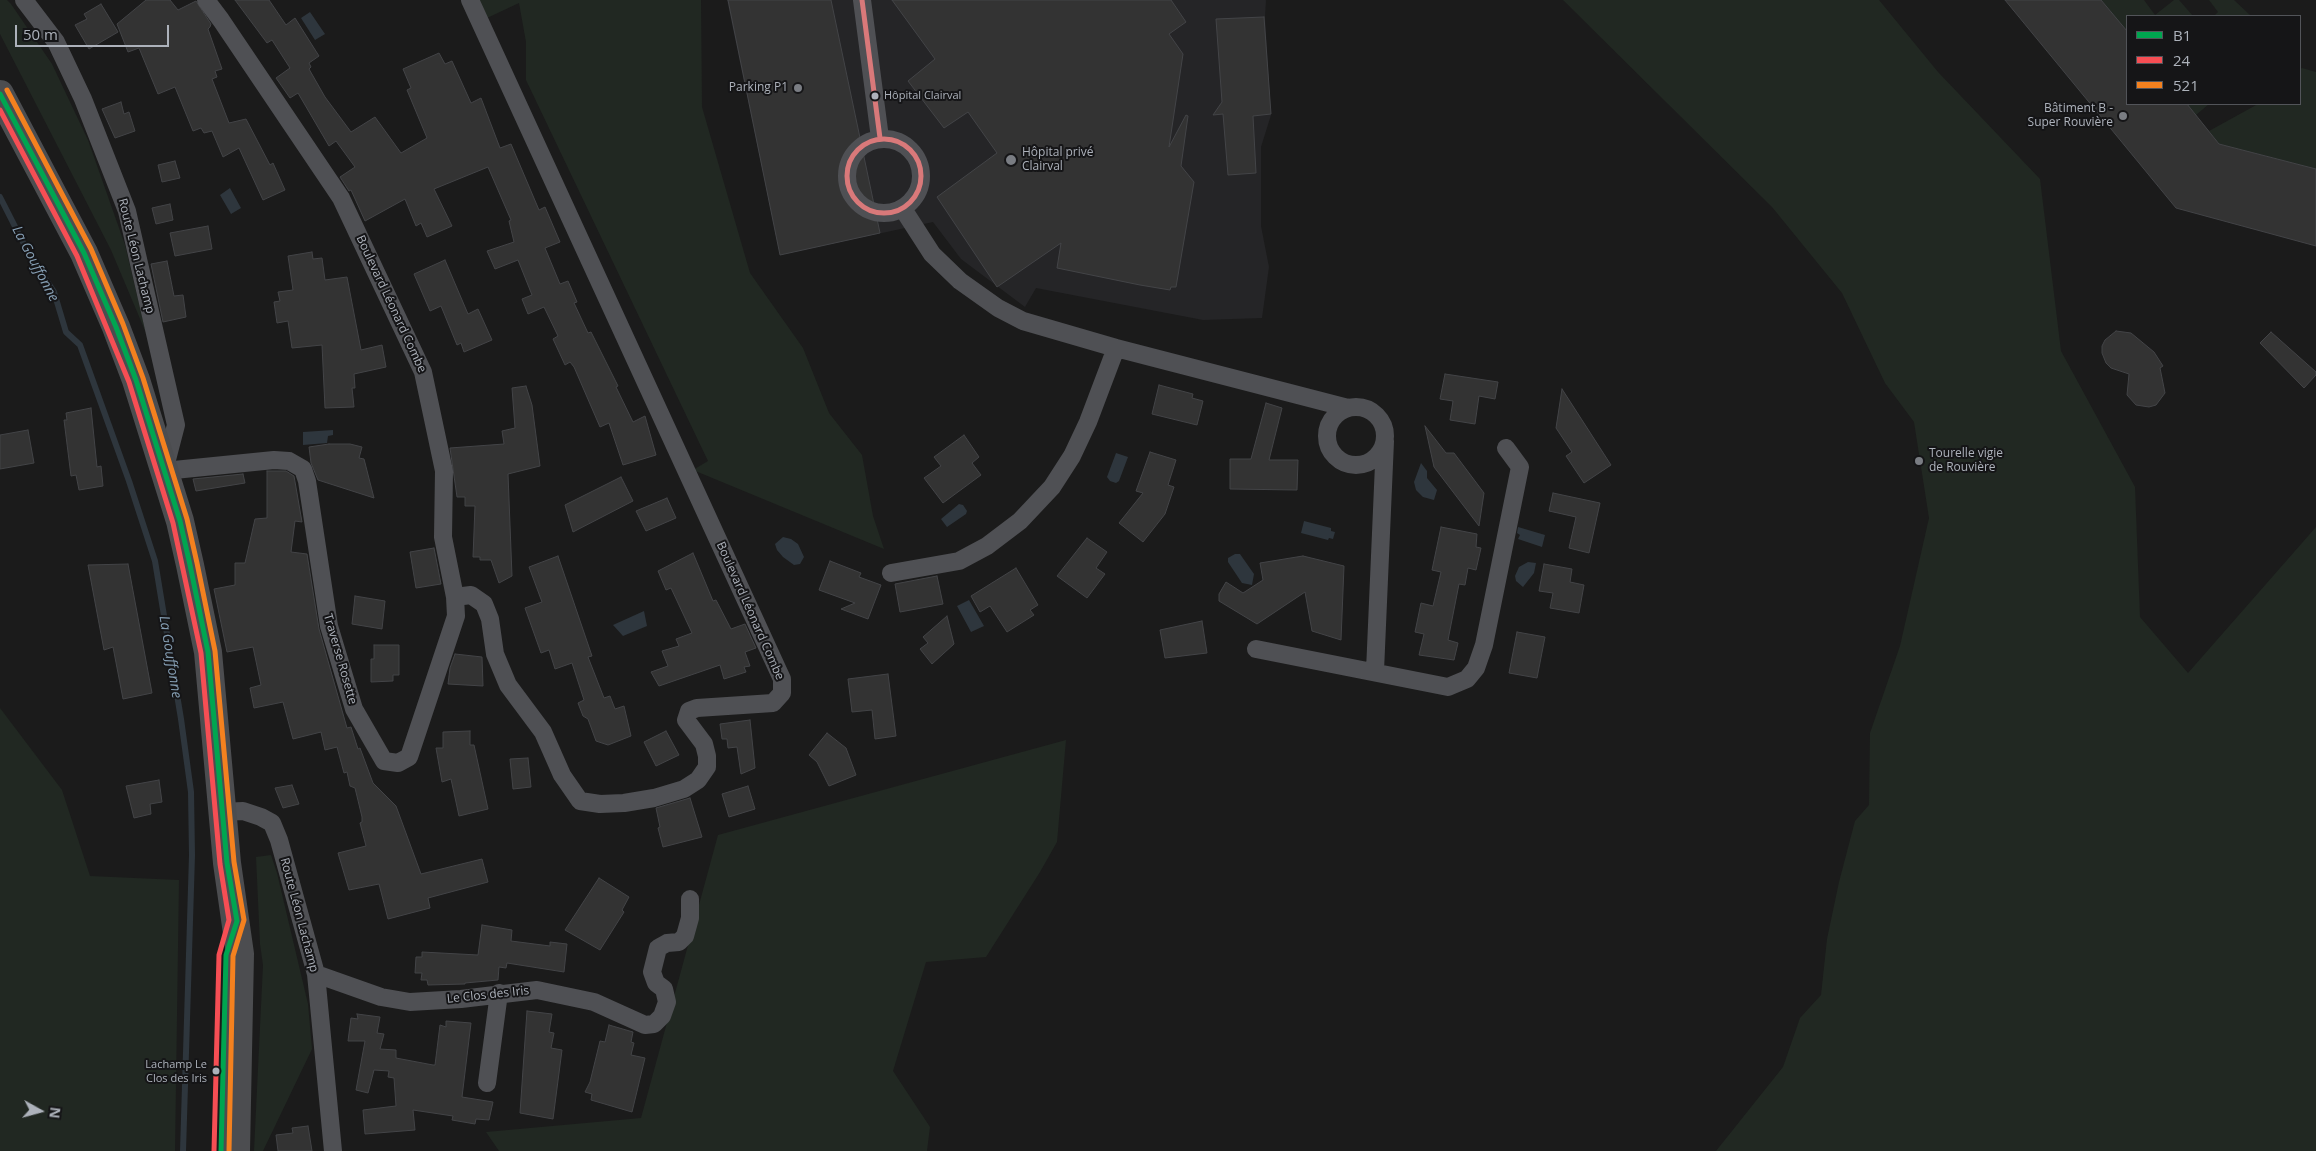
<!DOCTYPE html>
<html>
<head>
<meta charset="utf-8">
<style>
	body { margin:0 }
	#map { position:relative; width:2316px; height:1151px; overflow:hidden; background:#1b1b1b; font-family:"Open Sans",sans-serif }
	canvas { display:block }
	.legend { position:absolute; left:2126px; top:15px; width:175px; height:90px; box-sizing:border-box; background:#151517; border:1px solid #525459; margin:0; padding:6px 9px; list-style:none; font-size:15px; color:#adb2bb }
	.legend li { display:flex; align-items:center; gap:10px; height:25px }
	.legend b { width:25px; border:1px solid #525459 }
	.north { position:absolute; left:15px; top:1086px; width:50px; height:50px; -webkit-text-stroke:4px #151517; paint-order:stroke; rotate:97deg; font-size:14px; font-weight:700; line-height:20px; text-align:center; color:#adb2bb }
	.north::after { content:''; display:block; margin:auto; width:18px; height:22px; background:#adb2bb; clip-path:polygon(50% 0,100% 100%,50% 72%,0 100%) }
	.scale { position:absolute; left:15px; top:25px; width:154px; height:22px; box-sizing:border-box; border:2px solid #adb2bb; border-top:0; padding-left:6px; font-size:15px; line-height:18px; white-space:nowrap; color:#adb2bb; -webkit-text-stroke:4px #151517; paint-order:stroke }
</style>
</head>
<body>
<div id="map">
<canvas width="2316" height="1151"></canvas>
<ul class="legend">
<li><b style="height:6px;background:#00a550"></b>B1</li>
<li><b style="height:6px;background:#f64e54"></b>24</li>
<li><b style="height:6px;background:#f4811f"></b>521</li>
</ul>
<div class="north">N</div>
<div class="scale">50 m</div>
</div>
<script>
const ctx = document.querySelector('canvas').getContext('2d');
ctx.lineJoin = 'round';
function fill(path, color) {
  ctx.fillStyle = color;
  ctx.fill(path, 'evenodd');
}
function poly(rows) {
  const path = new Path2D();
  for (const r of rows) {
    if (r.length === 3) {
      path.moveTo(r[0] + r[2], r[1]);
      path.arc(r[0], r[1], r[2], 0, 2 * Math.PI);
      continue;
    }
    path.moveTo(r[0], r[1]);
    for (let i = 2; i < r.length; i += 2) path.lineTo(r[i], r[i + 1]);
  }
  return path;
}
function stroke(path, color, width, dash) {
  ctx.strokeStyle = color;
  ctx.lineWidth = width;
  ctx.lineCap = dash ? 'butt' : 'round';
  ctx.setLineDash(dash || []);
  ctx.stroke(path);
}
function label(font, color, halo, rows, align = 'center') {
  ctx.font = font + ' "Open Sans",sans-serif';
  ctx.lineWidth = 4;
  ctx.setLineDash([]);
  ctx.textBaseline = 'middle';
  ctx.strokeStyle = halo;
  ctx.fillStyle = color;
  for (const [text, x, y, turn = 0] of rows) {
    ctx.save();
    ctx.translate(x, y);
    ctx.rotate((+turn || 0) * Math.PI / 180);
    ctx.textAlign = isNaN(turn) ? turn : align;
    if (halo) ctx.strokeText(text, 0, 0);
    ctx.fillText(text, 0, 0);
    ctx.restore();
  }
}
const built = poly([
	[727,0,1266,0,1265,17,1271,115,1261,147,1261,226,1269,267,1262,318,1203,320,1036,288,1025,307,961,259,933,222,780,255]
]);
const green = poly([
	[0,0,7,0,11,4,52,64,88,140,125,245,146,333,111,250,0,34],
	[479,0,701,0,702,107,750,273,803,348,829,413,862,455,873,516,884,549,693,470,708,461,526,80,526,42,519,3,487,18],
	[1563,0,1879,0,1938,72,2040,179,2061,351,2135,487,2140,617,2188,673,2316,527,2316,1151,1716,1151,1783,1067,1800,1018,1821,995,1827,939,1839,882,1855,821,1869,805,1870,733,1900,646,1929,518,1914,422,1885,383,1842,293,1772,207],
	[2101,0,2144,0,2155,15,2174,0,2179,0,2193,16,2127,16,2127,31],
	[2209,0,2234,0,2251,16,2214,16,2218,12],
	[2302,68,2316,72,2316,169,2219,144,2209,131,2258,104,2300,104,2300,69],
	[2187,104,2209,104,2196,115],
	[0,708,62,790,90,876,179,880,175,1151,0,1151],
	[1066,740,1057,842,1040,872,986,957,926,962,893,1071,930,1127,927,1151,499,1151,486,1132,641,1118,718,835],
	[271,855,277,873,308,1004,312,1049,263,1151,254,1151,263,965,260,944,256,857]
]);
const water = poly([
	[310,12,325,34,315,40,301,18],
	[230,188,241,208,231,214,220,195],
	[333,430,333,435,328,436,327,443,303,445,303,432],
	[1116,453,1128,457,1119,481,1116,483,1110,481,1107,477],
	[1421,463,1427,471,1427,478,1437,490,1434,500,1423,497,1416,490,1414,482],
	[959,504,963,505,967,511,966,514,947,527,941,519],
	[1304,521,1331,528,1331,531,1335,532,1333,539,1329,538,1328,540,1301,533],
	[1518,527,1545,535,1542,547,1518,539,1520,535,1517,533],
	[783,537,791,539,798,544,804,557,800,564,794,565,783,557,777,550,775,544],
	[1235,554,1240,554,1254,574,1252,585,1242,583,1228,562,1228,558],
	[1528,562,1536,563,1534,573,1523,587,1516,581,1515,576,1519,567],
	[969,600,984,626,971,632,957,606],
	[644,611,647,626,623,636,613,625]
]);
const stream = poly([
	[0,197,30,256,54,292,66,332,80,345,129,481,155,561,181,719,191,792,192,855,183,1151]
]);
const building = poly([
	[146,0,170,0,178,10,196,1,211,24,210,27,208,29,222,69,215,71,217,77,212,79,229,123,246,119,270,165,273,163,285,190,263,200,239,148,223,157,212,131,204,133,201,128,193,131,175,87,158,94,139,48,128,52,117,24,146,0],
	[235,0,269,0,286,25,295,18,319,56,309,63,311,67,309,69,325,97,351,132,375,117,401,153,427,138,407,90,411,88,403,69,439,53,445,64,452,61,471,103,481,98,500,148,511,144,539,210,545,207,560,242,545,248,560,284,568,281,577,302,574,303,588,333,591,332,618,386,616,387,633,422,645,416,656,455,623,465,609,423,600,427,574,367,570,362,565,365,553,339,558,336,544,307,528,314,522,299,532,295,518,260,495,269,487,251,514,242,509,221,511,220,488,167,434,189,452,226,427,237,421,223,416,226,405,199,365,221,351,190,349,191,340,177,355,167,336,141,329,146,298,93,290,98,276,78,290,68,272,40,267,43,235,0],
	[728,0,831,0,880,233,780,255,728,0],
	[892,0,1171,0,1186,22,1169,34,1183,54,1169,147,1186,115,1188,116,1181,166,1194,182,1176,287,1171,287,1170,290,1140,285,1057,268,1061,243,997,287,937,197,997,153,968,112,944,128,908,81,935,59,892,0],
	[2005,0,2101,0,2127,31,2127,104,2187,104,2219,144,2316,169,2316,246,2176,208,2005,0],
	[101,4,118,32,89,49,75,25,87,19,84,14,101,4],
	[1264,17,1271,114,1253,116,1256,173,1228,175,1223,114,1213,115,1222,102,1216,19,1264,17],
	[121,102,124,114,129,112,135,131,115,138,102,109,121,102],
	[175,161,180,178,162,182,158,165,175,161],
	[170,204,173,220,156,224,152,208,170,204],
	[208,226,212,249,175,256,170,233,208,226],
	[312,252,313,259,322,258,325,280,347,277,361,350,382,345,386,367,354,374,355,388,352,388,354,407,325,408,322,345,292,348,288,321,277,323,274,302,280,301,278,292,293,290,288,256,312,252],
	[445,260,468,314,478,309,492,340,464,352,461,343,457,345,441,306,430,311,414,274,445,260],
	[167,261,174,296,183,295,186,317,163,322,151,264,167,261],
	[2116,331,2131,333,2154,352,2163,366,2160,368,2165,393,2156,405,2149,407,2136,405,2127,395,2129,374,2111,368,2106,363,2102,353,2102,346,2105,340,2116,331],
	[2271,332,2316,372,2316,375,2304,388,2260,343,2271,332],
	[1445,374,1498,382,1495,399,1479,396,1475,424,1450,420,1453,401,1440,399,1445,374],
	[1159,385,1193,394,1192,398,1203,401,1197,425,1152,414,1159,385],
	[526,386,532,405,540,466,508,474,512,576,499,583,491,560,480,560,480,557,473,557,475,506,465,506,465,497,457,497,450,448,504,444,502,431,515,428,512,388,526,386],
	[1562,389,1611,465,1584,483,1566,456,1572,452,1556,428,1562,389],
	[1266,403,1282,408,1269,460,1298,460,1297,490,1230,489,1230,459,1251,459,1266,403],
	[91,408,97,467,101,466,103,486,79,490,76,475,71,476,64,420,67,420,66,413,91,408],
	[1425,426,1446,453,1454,453,1484,493,1479,526,1434,467,1425,426],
	[28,430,34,463,0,469,0,435,28,430],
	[964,435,979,457,972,463,981,475,943,503,924,478,941,466,934,457,964,435],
	[329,444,350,444,362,447,359,458,364,459,374,498,318,480,311,463,309,447,329,444],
	[1150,452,1176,460,1168,485,1174,487,1165,514,1143,542,1119,523,1143,493,1136,491,1150,452],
	[267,471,286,471,294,476,302,522,295,521,291,552,307,554,319,629,347,728,351,727,358,749,360,748,373,783,396,806,421,874,482,859,488,882,428,898,430,908,388,919,379,884,349,890,338,853,366,846,360,823,362,822,362,817,355,788,350,786,347,772,344,773,337,747,325,750,321,732,293,739,283,702,254,708,250,688,261,685,253,647,227,652,214,589,235,585,235,563,245,563,255,519,267,518,267,471],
	[243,474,245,483,196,491,193,479,243,474],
	[621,477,633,501,573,532,565,505,621,477],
	[1553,493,1600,503,1589,553,1569,548,1576,517,1549,511,1553,493],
	[667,498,676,518,646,531,636,511,667,498],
	[1441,527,1477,534,1476,547,1481,548,1476,570,1468,568,1465,585,1459,584,1448,640,1458,643,1454,660,1419,655,1424,634,1415,632,1421,603,1433,606,1441,572,1432,570,1441,527],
	[1087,538,1107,552,1096,568,1105,574,1087,598,1057,576,1087,538],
	[434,548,441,584,416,588,410,552,434,548],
	[693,553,713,601,716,600,731,629,745,624,756,648,745,652,750,666,744,667,746,672,724,679,720,665,659,686,651,672,668,666,662,651,679,646,676,639,692,633,671,588,666,590,658,571,693,553],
	[558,556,592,656,588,657,604,698,610,696,615,709,624,706,631,736,608,745,596,741,588,719,583,716,578,703,584,700,572,663,555,669,549,650,541,653,525,608,542,602,529,567,558,556],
	[1303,556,1344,566,1341,640,1312,631,1305,592,1257,624,1219,601,1219,594,1226,582,1243,593,1263,580,1260,563,1303,556],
	[830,561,861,573,859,577,881,585,868,619,841,609,855,603,819,590,830,561],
	[128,564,152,693,123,699,113,647,104,650,88,565,128,564],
	[1544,564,1572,569,1570,582,1584,585,1579,613,1550,608,1553,593,1539,591,1544,564],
	[1016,568,1038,605,1030,610,1034,615,1007,632,990,606,980,612,971,596,1016,568],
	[937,576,943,604,900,612,895,584,937,576],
	[355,596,385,601,382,629,352,624,355,596],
	[947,616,954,644,932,664,920,649,928,643,923,637,947,616],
	[1202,621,1207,653,1165,658,1160,630,1202,621],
	[1517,632,1545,637,1537,678,1509,673,1517,632],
	[374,645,399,645,399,675,393,675,393,681,371,682,371,659,374,659,374,645],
	[455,654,482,657,483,686,448,684,450,668,455,654],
	[888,674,896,736,875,739,872,710,852,712,848,679,888,674],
	[750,720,755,768,741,774,737,747,728,748,727,739,722,739,720,724,750,720],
	[470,731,470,745,474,745,488,809,459,816,451,779,442,782,436,748,443,748,443,732,470,731],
	[666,731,679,755,656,766,644,742,666,731],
	[827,733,846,748,856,775,829,786,817,762,809,755,827,733],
	[528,758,531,787,513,789,510,759,528,758],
	[159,780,162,802,150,804,151,814,134,818,126,786,159,780],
	[292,785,299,804,283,808,275,788,292,785],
	[748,786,755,809,729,817,722,794,748,786],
	[690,798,702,837,663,847,658,828,660,827,656,808,690,798],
	[599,878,629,897,622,910,624,912,600,950,565,930,599,878],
	[482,925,512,930,511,941,550,946,550,942,567,944,564,972,507,963,506,968,499,967,498,980,465,983,465,984,428,985,427,980,421,980,422,973,415,973,416,957,422,957,422,952,478,955,482,925],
	[527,1011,552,1014,549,1032,554,1033,551,1048,562,1050,553,1119,520,1113,527,1011],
	[357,1014,380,1017,377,1033,384,1034,380,1049,396,1050,396,1058,433,1065,435,1065,440,1025,446,1027,446,1021,471,1023,462,1097,493,1102,489,1120,476,1119,475,1124,452,1120,453,1116,413,1110,415,1130,365,1134,363,1110,396,1106,394,1078,388,1077,389,1071,374,1070,368,1093,356,1090,365,1041,348,1041,351,1018,358,1019,357,1014],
	[609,1025,633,1032,631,1042,634,1043,631,1055,645,1058,632,1112,591,1100,592,1094,585,1092,590,1082,600,1041,605,1042,609,1025],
	[308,1126,312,1151,278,1151,276,1135,293,1133,292,1128,308,1126]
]);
const street = poly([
	[24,0,56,42,83,99,127,211,176,425,164,471,274,460,289,461,303,469,307,481,329,626,354,709,384,761,398,763,409,757,456,616,455,597,443,537,444,471,423,372,341,198,221,20,206,0],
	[862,0,880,138],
	[884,176,37],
	[903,209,932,254,960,281,998,308,1023,321,1116,348,1348,408],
	[1356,436,29],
	[891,573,959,561,987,546,1020,521,1052,487,1072,456,1088,422,1116,348],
	[455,597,471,595,484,604,490,619,495,654,508,685,543,732,562,775,580,801,600,804,624,803,654,798,684,789,698,780,707,767,707,756,704,744,686,720,689,711,697,708,773,703,782,693,782,679,470,0],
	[1256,649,1448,687,1467,679,1476,668,1484,645,1520,467,1506,448],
	[1375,671,1385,441],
	[222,812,243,811,261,817,272,823,279,840,316,974,333,1151],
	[316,974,381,997,410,1002,461,999,537,990,594,1002,645,1025,654,1024,662,1016,667,1002,664,989,656,983,652,972,658,948,667,943,679,942,685,936,690,918,690,899],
	[487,1083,499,993]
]);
const primary = poly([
	[0,94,84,253,116,327,136,380,180,521,190,565,208,652,227,863,240,954,236,1151]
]);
const bus1 = poly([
	[0,94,84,253,116,327,136,380,180,521,190,565,208,652,227,863,237,921,226,955,221,1151]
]);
const bus2 = poly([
	[0,110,77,256,129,382,173,523,201,653,220,864,229,920,219,955,214,1151]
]);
const bus3 = poly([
	[7,90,91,249,123,324,143,378,187,519,197,563,215,651,234,862,244,920,233,956,229,1151]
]);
const bus4 = poly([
	[862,0,880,138],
	[884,176,37]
]);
const markers = [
	[798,88,5,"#7a7d83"],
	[875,96,4.5,"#adb2bb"],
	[2123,116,5,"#7a7d83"],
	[1011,160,6,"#7a7d83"],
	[1919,461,5,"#7a7d83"],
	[216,1071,4.5,"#adb2bb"]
];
const busNames = [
	["Hôpital Clairval",884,96],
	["Lachamp Le",207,1065,"right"],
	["Clos des Iris",207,1079,"right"]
];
const poiNames = [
	["Parking P1",788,88],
	["Bâtiment B -",2113,109],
	["Super Rouvière",2113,123],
	["Hôpital privé",1022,153,"left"],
	["Clairval",1022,167,"left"],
	["Tourelle vigie",1929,454,"left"],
	["de Rouvière",1929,468,"left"]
];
const streetNames = [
	["Route Léon Lachamp",136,256,76],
	["Boulevard Léonard Combe",391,304,65],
	["Boulevard Léonard Combe",750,611,66],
	["Traverse Rosette",340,659,74],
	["Route Léon Lachamp",299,915,75],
	["Le Clos des Iris",488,995,-6]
];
const waterNames = [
	["La Gouffonne",35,264,62],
	["La Gouffonne",170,657,81]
];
fill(built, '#252527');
fill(green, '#212822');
fill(water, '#2e363d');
stroke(stream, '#2e363d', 6);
fill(building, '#333');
stroke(building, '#434447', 1);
stroke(street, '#4f5054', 18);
stroke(primary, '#4c4d50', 28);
stroke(bus1, '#00a550', 5);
stroke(bus2, '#f64e54', 5);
stroke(bus3, '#f4811f', 5);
stroke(bus4, '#d9797a', 5);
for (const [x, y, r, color] of markers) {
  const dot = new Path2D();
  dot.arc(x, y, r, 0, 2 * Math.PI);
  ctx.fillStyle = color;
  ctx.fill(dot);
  stroke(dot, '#151517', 2);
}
label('11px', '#adb2bb', '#151517', busNames, 'left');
label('12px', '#adb2bb', '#151517', poiNames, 'right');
label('12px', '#adb2bb', '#151517', streetNames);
label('italic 14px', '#869fb4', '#151517', waterNames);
</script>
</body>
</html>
